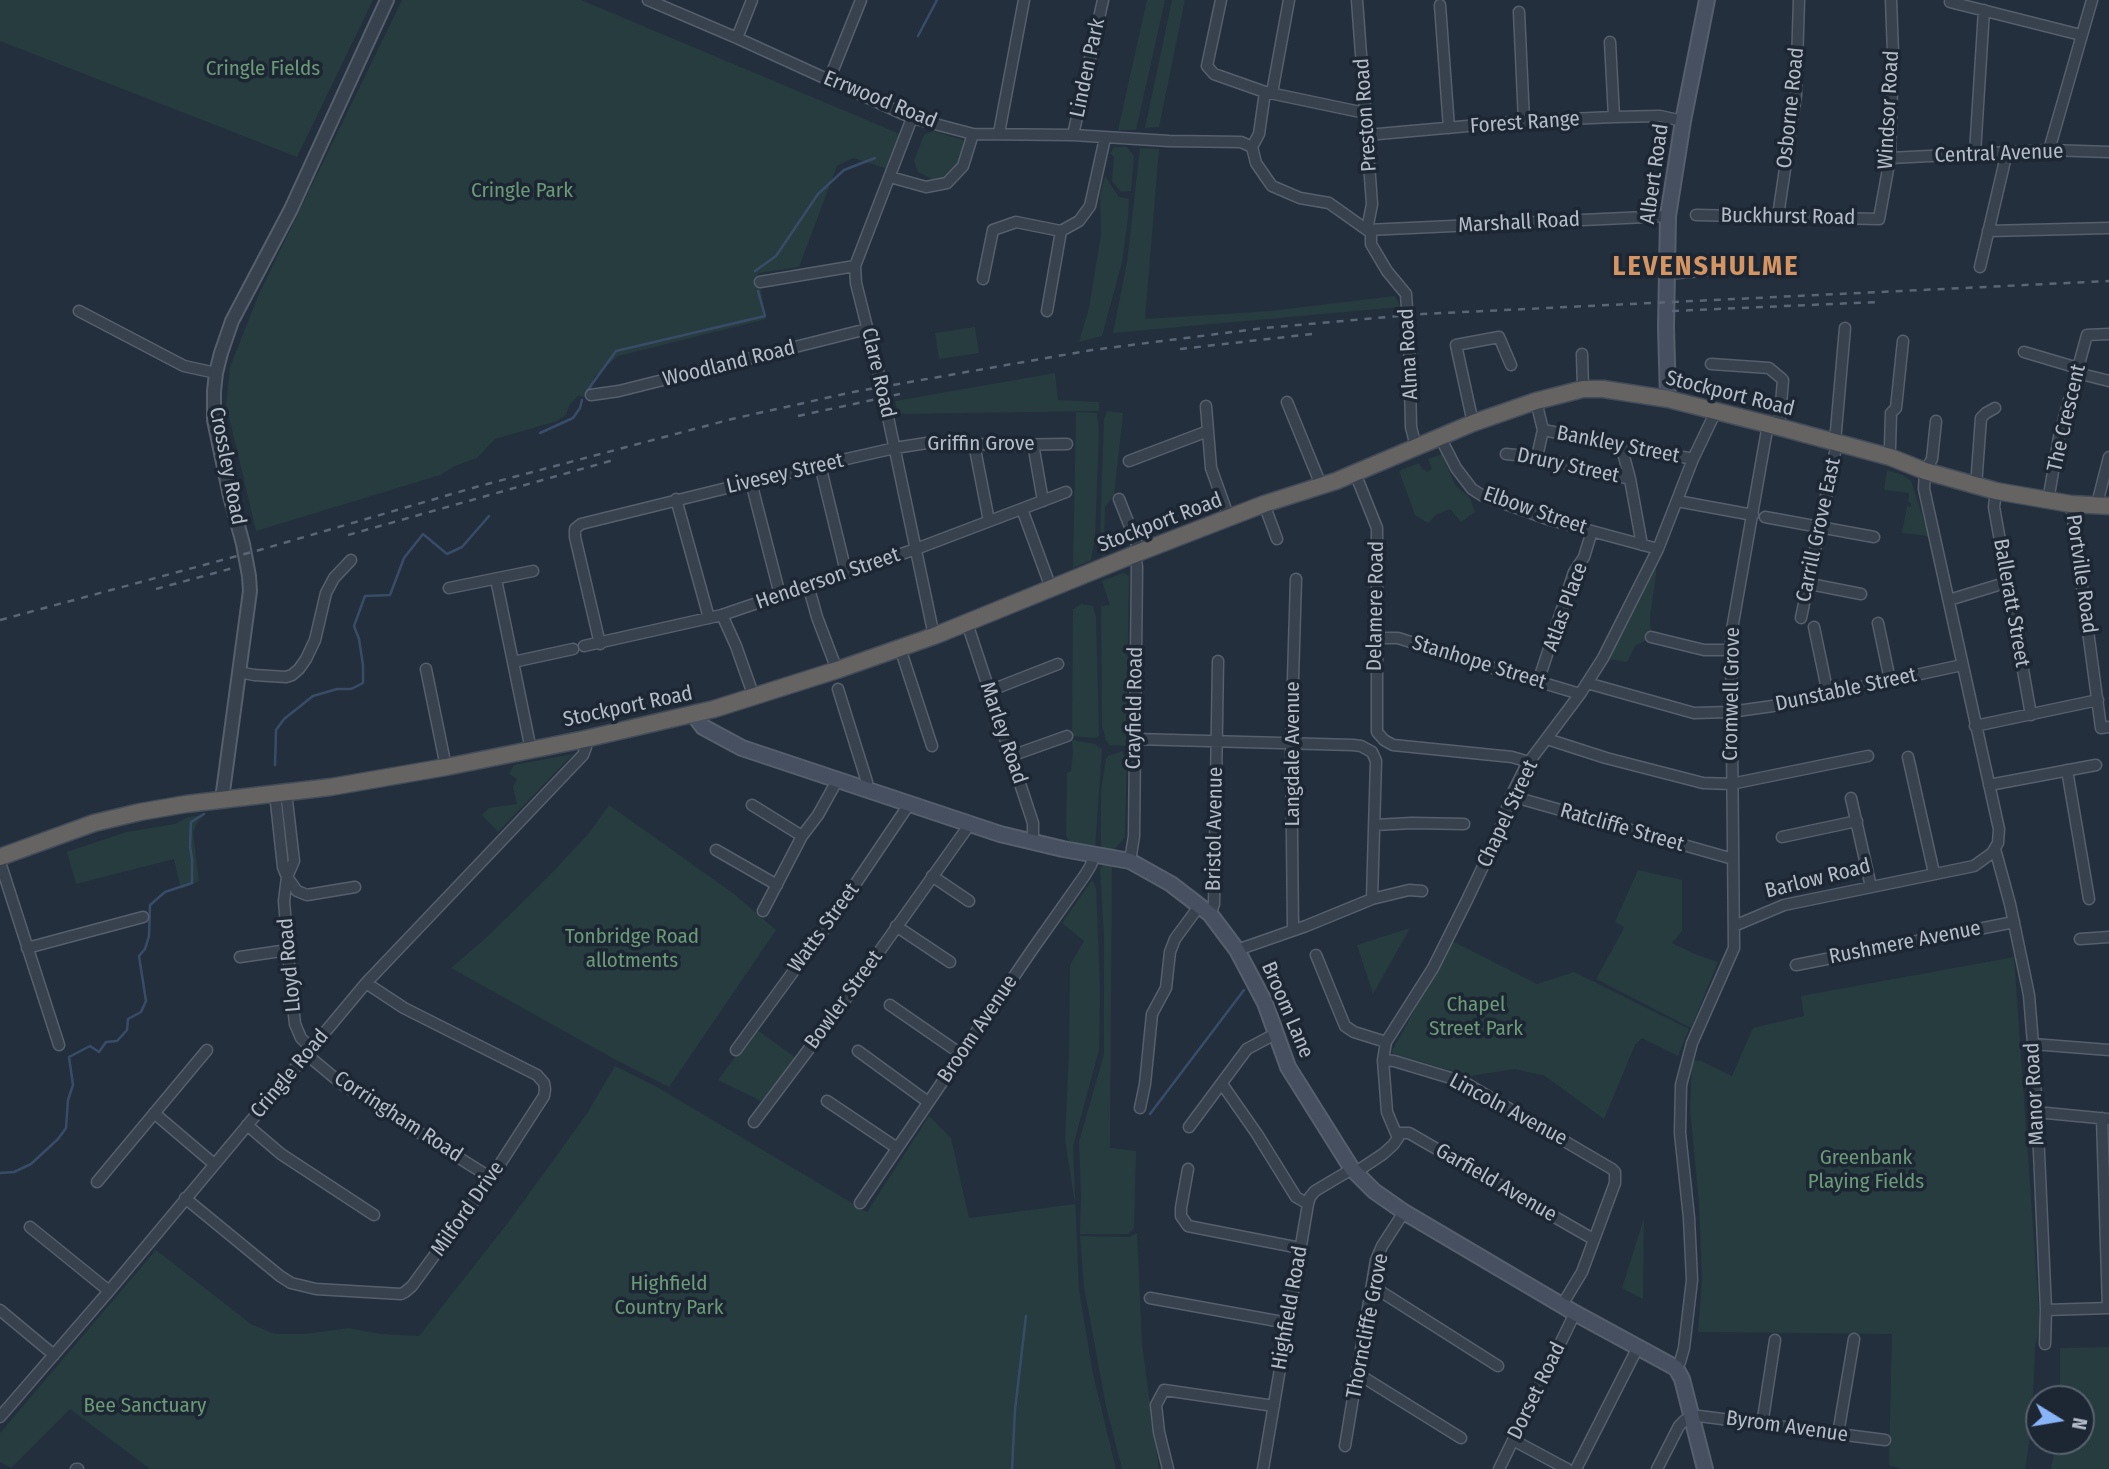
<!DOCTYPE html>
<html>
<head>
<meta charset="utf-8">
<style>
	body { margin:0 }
	#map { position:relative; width:2109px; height:1469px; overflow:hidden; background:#242f3e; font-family:"Fira Sans Condensed",sans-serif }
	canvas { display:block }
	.north { position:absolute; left:2025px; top:1385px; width:70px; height:70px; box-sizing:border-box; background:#1d2633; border:2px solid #59626f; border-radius:50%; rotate:101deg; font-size:19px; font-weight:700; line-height:28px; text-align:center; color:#b4bcc9 }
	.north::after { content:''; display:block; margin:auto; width:24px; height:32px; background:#8ab4f8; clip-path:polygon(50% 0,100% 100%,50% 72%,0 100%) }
</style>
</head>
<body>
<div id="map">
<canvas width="2109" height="1469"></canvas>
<div class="north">N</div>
</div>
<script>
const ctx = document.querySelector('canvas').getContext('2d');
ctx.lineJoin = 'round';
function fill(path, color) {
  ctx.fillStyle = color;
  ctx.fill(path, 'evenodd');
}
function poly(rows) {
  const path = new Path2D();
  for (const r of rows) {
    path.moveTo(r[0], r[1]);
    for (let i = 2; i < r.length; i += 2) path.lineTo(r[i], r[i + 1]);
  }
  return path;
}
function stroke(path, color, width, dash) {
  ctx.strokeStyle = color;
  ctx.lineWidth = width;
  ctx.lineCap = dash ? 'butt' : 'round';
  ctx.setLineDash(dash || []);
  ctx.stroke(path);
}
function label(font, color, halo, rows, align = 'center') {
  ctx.font = font + ' "Fira Sans Condensed",sans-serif';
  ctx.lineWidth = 7;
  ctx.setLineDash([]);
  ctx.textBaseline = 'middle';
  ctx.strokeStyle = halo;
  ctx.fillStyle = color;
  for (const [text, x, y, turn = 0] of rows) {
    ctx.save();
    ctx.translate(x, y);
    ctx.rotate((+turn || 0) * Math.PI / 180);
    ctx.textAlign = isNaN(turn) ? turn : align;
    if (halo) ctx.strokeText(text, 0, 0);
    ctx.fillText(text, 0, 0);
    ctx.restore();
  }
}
const green = poly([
	[0,0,373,0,297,157,0,41],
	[402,0,581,0,900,134,888,169,853,158,837,166,799,267,758,273,766,319,618,356,594,377,591,395,588,397,578,396,570,404,566,415,557,421,495,439,477,458,455,466,440,475,256,531,226,404,230,367,259,294],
	[1147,0,1165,0,1136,130,1118,130],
	[1172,0,1185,0,1159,127,1145,128],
	[933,131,963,140,965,152,956,167,945,178,934,180,918,172,914,161,924,135],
	[1114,147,1127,147,1134,156,1131,191,1121,192,1112,181,1114,157,1110,153],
	[1140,148,1159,149,1145,319,1270,311,1395,296,1400,307,1113,333,1127,262],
	[1105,176,1119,197,1129,199,1128,218,1122,262,1102,336,1079,342,1089,308,1101,234,1100,196],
	[975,327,979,353,939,359,935,333],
	[1055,373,1058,400,1099,402,1099,411,898,414,895,401],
	[1107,411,1123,413,1114,495,1105,507,1104,546,1106,555,1102,557,1100,537,1104,419],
	[1076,412,1097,413,1099,431,1095,537,1091,560,1073,568],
	[1442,454,1455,485,1470,498,1475,512,1461,522,1450,509,1436,515,1428,523,1415,515,1399,471,1419,463,1423,470,1425,470,1427,472,1432,469,1428,459],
	[1887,470,1903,475,1911,481,1929,536,1902,533,1907,506,1911,507,1911,503,1908,502,1909,493,1884,490],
	[1656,554,1656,575,1650,616,1651,637,1635,646,1627,662,1603,658],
	[1123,573,1129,576,1126,746,1109,745,1106,740,1102,726,1101,606,1110,605,1102,581],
	[1082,604,1093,606,1096,617,1099,736,1095,738,1072,736,1073,609],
	[1072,740,1095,744,1102,749,1095,848,1069,841,1066,836,1067,773,1071,771,1073,754],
	[1123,751,1123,755,1127,755,1125,837,1116,848,1112,850,1101,848,1101,791,1106,759,1108,756],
	[573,754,498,832,482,815,489,808,517,804,513,787,517,779,509,774,514,765],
	[609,805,734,894,776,930,669,1087,616,1060,451,968,487,937,549,876,589,833],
	[204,815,197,823,193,833,199,881,181,889,174,859,76,884,67,852,127,832,175,824,188,817],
	[1103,864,1112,864,1110,1148,1136,1151,1134,1228,1128,1234,1080,1234,1081,1196,1079,1142,1104,1054,1104,936,1100,869],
	[1638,870,1682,880,1682,931,1672,943,1697,955,1718,962,1691,1028,1596,979,1623,930,1624,927,1615,922],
	[1092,880,1096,888,1100,988,1099,1050,1073,1146,1079,1290,1093,1374,1116,1469,150,1469,70,1409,11,1468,0,1462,0,1433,156,1250,251,1324,275,1334,305,1334,349,1328,380,1334,419,1336,507,1224,586,1115,615,1066,657,1087,867,1212,929,1116,951,1138,969,1218,1075,1204,1065,1139,1069,1052,1070,965,1084,941,1062,923],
	[1410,928,1373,994,1357,945],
	[1452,941,1537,984,1574,972,1689,1029,1678,1056,1642,1038,1635,1045,1604,1119,1545,1076,1515,1069,1470,1076,1391,1053],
	[2014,957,2040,1327,2035,1347,2033,1396,2029,1444,2025,1469,1902,1469,1889,1465,1892,1334,1698,1332,1702,1280,1699,1203,1690,1109,1692,1060,1701,1061,1732,1076,1753,1028,1804,1016,1801,996],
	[756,1029,796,1058,763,1102,718,1080],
	[1644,1218,1643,1299,1622,1288],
	[1137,1233,1142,1344,1159,1469,1122,1469,1106,1406,1084,1287,1080,1236,1129,1237],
	[2109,1347,2109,1469,2051,1469,2056,1441,2081,1441,2081,1399,2060,1399,2060,1348]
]);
const stream = poly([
	[918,36,937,0],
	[755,271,776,256,818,194,844,170,875,158],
	[587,391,616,351,765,316,758,291],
	[540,433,573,418,580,408,582,400],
	[275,765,276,730,284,719,313,696,337,689,351,689,363,683,363,665,359,639,354,626,365,596,390,595,404,558,423,534,447,554,462,547,489,516],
	[1150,1114,1244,990],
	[0,1173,14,1172,31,1164,58,1139,66,1128,68,1100,73,1085,69,1057,90,1046,99,1052,106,1042,117,1041,127,1030,128,1019,141,1012,146,1001,139,956,145,949,149,936,150,905,165,892,192,883,192,859,190,847,191,822,204,814],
	[1012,1469,1015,1410,1026,1316]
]);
const minor = poly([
	[648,0,737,38,912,118,973,134,1073,135,1169,141,1241,142,1252,147],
	[1221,0,1207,66,1214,74,1265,92,1365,113],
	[1357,0,1372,204,1367,230],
	[1950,2,2081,35],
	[1440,5,1449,128],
	[1519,12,1524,121],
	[737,38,752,0],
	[1610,42,1614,117],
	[829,80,861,0],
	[1265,92,1259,134,1252,147,1256,163,1267,179,1272,186,1300,198,1329,203,1367,230,1668,216],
	[1272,93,1289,0],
	[912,118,855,266,856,283,880,379,934,636],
	[999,133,1024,0],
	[1073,135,1103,0],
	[1367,135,1524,121,1614,117,1660,116,1683,121],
	[2049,150,2092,0],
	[1975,153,1984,10],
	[1890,158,2049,150,2109,152],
	[890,177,926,187,947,183,963,166,973,134],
	[1696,215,1879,219,1890,158,1893,53,1891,0],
	[1778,216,1796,95,1799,0],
	[1371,231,1371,244,1387,271,1406,294,1409,337,1411,427,1416,447],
	[1988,231,2109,228],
	[1980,267,2007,152],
	[1666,274,1712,270],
	[983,279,993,230,1016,222,1061,231],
	[760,282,855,266],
	[79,311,184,366,216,373],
	[1047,311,1061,231,1079,221,1090,206,1105,138],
	[2024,352,2078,368],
	[1582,354,1583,389],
	[1711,364,1769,368,1781,378,1783,380,1779,427],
	[2077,373,2109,381],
	[591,395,619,391,867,329],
	[1536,401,1543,430,1537,457],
	[1287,402,1321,485],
	[1206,406,1211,468,1229,518],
	[1473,423,1456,345,1499,337,1511,365],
	[1543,430,1693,459],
	[1440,437,1456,468,1472,489,1483,496,1547,519,1658,549],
	[1835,442,1845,328],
	[974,444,989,521],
	[1033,444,1043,501],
	[1621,445,1630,479,1642,545],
	[1506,454,1537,457,1630,479],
	[1887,456,1890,447,1891,413,1896,408,1903,341],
	[1129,461,1208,431],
	[820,465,846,572],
	[1355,473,1377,528,1377,732,1384,740,1393,745,1512,757,1529,762],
	[751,482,780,595],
	[1976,486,1981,418,1986,413,1995,408],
	[1996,491,1994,507,2031,715],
	[676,499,709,618],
	[1119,499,1140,552],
	[1677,501,1753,515],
	[2048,501,2059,437,2087,335,2109,334],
	[1264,504,1277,539],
	[2071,504,2101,728,2109,727],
	[2099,506,2099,496,2109,457],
	[1022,509,1051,588],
	[1765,517,1874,537],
	[496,579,531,750],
	[1810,584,1861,594],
	[808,585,817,617,837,670],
	[449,588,533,571],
	[1949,600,2008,582],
	[722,615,736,646,754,697],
	[1801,618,1837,443],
	[967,623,1033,823,1033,843],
	[1878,623,1890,680],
	[1814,627,1828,694],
	[1651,637,1704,650,1730,650],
	[1376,638,1398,638,1483,665,1580,694],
	[600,644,575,537,575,529,581,524,820,465,895,448,933,442,1000,445,1067,444],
	[584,646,722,615,916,549,1066,492],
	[900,648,932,746],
	[513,662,573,649],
	[426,669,446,767],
	[239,672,254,675,286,677,292,675,299,669,306,659,315,640,326,593,334,578,351,560],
	[1538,682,1574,572,1584,557,1592,531],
	[1587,683,1694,713,1730,712,1773,706,1962,665],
	[838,689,867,782,865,788],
	[989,691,1058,664],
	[1975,726,2098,700],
	[1135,739,1353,745,1361,746,1372,752,1376,761,1372,899],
	[1547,739,1606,758,1703,783,1731,784,1868,756],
	[1011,756,1067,736],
	[1908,757,1934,873],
	[2067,770,2089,899],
	[1989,785,2096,765],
	[286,792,294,861,287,877,284,901,291,987,295,1024,301,1038,311,1048],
	[275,793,283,867,287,877,297,891,307,895,355,887],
	[1511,796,1733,859],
	[1851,798,1871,887],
	[752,805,802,836],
	[1375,825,1412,823,1464,824],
	[1782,837,1857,821],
	[1995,849,2010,904,2029,995,2033,1044,2039,1152,2046,1310,2045,1344],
	[716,850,777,885],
	[1130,861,1134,836,1137,567,1135,554],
	[0,862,59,1045],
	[932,876,969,901],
	[763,911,802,836,818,815,838,779],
	[1210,914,1214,904,1218,661],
	[896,926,950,962],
	[1734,926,1784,905,1974,866,1992,853,1998,843,1999,829,1924,489,1925,471,1932,459,1936,421],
	[1293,929,1291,745,1296,579],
	[2080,939,2109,937],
	[27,948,143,917],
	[1237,950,1306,926,1372,899,1409,890,1422,891],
	[1316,955,1345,1026,1354,1032,1386,1042],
	[240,957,288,950],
	[1796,965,2014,922],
	[890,1005,961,1054],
	[2033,1044,2109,1050],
	[736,1050,831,920,910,803],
	[858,1051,928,1102],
	[306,1054,342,1084,491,1178],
	[1383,1060,1394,1061,1464,1082,1612,1169,1615,1172,1615,1183,1582,1272,1562,1305],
	[1222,1084,1257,1134,1296,1197,1308,1204],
	[827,1101,897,1148],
	[1140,1108,1145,1084,1152,1014,1166,988,1170,952,1175,939,1200,905],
	[2036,1112,2109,1119],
	[154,1113,214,1164],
	[2102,1118,2108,1308],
	[754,1122,827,1025,970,824],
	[247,1125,281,1154,374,1215],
	[1189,1127,1247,1049,1275,1034],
	[1397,1133,1409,1133,1593,1239],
	[1188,1169,1181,1208,1181,1216,1188,1226,1300,1248],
	[1356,1172,1383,1154,1393,1145,1398,1138,1387,1112,1383,1060,1386,1042,1433,968,1467,900,1498,835,1511,796,1526,766,1580,694,1603,658,1658,549,1693,459,1716,411],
	[97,1182,207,1050],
	[185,1198,280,1276,291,1283,316,1289,401,1294,405,1292,412,1286,491,1178,544,1096,545,1089,544,1083,537,1075,404,1008,366,983],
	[860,1203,1032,950,1085,875,1091,865,1094,855],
	[30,1227,109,1291],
	[1372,1286,1498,1366],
	[1150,1298,1288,1323],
	[0,1310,54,1355],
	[2046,1310,2109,1308],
	[1676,1368,1680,1362,1684,1348,1692,1280,1689,1218,1680,1133,1681,1085,1692,1043,1734,948,1731,635,1768,424],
	[1358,1374,1461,1438],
	[0,1417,109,1291,366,983,583,755,586,747,585,739],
	[1762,1425,1775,1340],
	[1838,1434,1854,1339],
	[1513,1440,1567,1469],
	[1345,1446,1376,1260,1382,1246,1404,1212],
	[76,1469,78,1469],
	[1168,1469,1159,1432,1156,1405,1164,1390,1274,1406],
	[1263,1469,1308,1204,1310,1197,1315,1191,1352,1169],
	[1499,1469,1575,1313],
	[1576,1469,1638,1347],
	[1657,1469,1679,1426,1685,1420,1699,1416,1885,1440]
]);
const tertiary = poly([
	[222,799,250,591,249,576,243,544,230,496,214,420,214,391,216,373,221,353,232,321,291,209,387,0]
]);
const secondary = poly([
	[1668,399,1666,327,1668,216,1683,121,1707,0],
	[694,715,703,727,742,748,1000,834,1063,849,1130,861,1171,884,1210,914,1237,950,1265,1003,1288,1067,1352,1169,1374,1191,1404,1212,1575,1313,1676,1368,1682,1379,1705,1469]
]);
const trunk = poly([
	[0,857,94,823,140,812,186,804,331,787,446,767,585,739,714,709,837,670,934,636,1140,552,1264,504,1336,481,1473,423,1536,401,1583,389,1603,389,1668,399,1779,427,1890,457,1925,471,1996,491,2071,504,2109,506]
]);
const rail = poly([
	[1672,311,1878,302],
	[1180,349,1312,334],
	[798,416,900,394],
	[348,535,617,459],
	[156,589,233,568],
	[0,620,263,549,476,487,732,419,853,392,1092,350,1264,328,1422,314,2109,281]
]);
const streetNames = [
	["Linden Park",1088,68,-78],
	["Errwood Road",880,100,22],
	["Osborne Road",1791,108,-84],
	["Windsor Road",1889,110,-87],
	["Preston Road",1366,115,-94],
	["Forest Range",1525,123,-4],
	["Central Avenue",1999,154,-2],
	["Albert Road",1655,174,-82],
	["Buckhurst Road",1788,217,1],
	["Marshall Road",1519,223,-3],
	["Alma Road",1409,354,-93],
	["Woodland Road",729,364,-14],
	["Clare Road",878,373,77],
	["Stockport Road",1730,394,14],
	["The Crescent",2067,418,-77],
	["Griffin Grove",981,444],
	["Bankley Street",1618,445,11],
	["Crossley Road",227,466,79],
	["Drury Street",1568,466,12],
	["Livesey Street",785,474,-13],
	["Elbow Street",1535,511,19],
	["Stockport Road",1160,523,-21],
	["Carrill Grove East",1819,530,-78],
	["Portville Road",2081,574,82],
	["Henderson Street",828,579,-19],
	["Balleratt Street",2011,603,80],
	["Delamere Road",1376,606,-89],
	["Atlas Place",1566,607,-70],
	["Stanhope Street",1479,663,17],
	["Dunstable Street",1846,690,-12],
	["Cromwell Grove",1732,694,-89],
	["Stockport Road",628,707,-12],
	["Crayfield Road",1135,708,-89],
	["Marley Road",1003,733,71],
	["Langdale Avenue",1293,754,-90],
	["Chapel Street",1508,814,-65],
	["Ratcliffe Street",1622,828,16],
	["Bristol Avenue",1215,829,-89],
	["Barlow Road",1818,879,-14],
	["Watts Street",824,928,-54],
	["Rushmere Avenue",1905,943,-11],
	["Lloyd Road",290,965,-95],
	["Bowler Street",844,1000,-54],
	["Broom Lane",1287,1010,67],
	["Broom Avenue",978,1029,-56],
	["Cringle Road",290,1074,-50],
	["Manor Road",2035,1094,-93],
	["Lincoln Avenue",1508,1110,28],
	["Corringham Road",398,1117,33],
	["Garfield Avenue",1496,1183,30],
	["Milford Drive",468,1209,-55],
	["Highfield Road",1290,1308,-80],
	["Thorncliffe Grove",1368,1326,-79],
	["Dorset Road",1537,1391,-64],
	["Byrom Avenue",1787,1427,8]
];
const parkNames = [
	["Cringle Fields",263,69],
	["Cringle Park",522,191],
	["Tonbridge Road",632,937],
	["allotments",632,961],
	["Chapel",1476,1005],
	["Street Park",1476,1029],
	["Greenbank",1866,1158],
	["Playing Fields",1866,1182],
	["Highfield",669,1284],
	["Country Park",669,1308],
	["Bee Sanctuary",145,1406]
];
const districtNames = [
	["LEVENSHULME",1706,267]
];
fill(green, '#263c3f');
stroke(stream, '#394c67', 2.5);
stroke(minor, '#565f6c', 13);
stroke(tertiary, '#565f6c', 16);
stroke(secondary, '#565f6c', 18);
stroke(trunk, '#434c59', 19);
stroke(minor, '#38414e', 10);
stroke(tertiary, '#38414e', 12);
stroke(secondary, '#465061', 14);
stroke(trunk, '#656462', 16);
stroke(rail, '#5a6575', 2.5, [7, 7]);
label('21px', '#b4bcc9', '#1d2633', streetNames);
label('21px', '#6b9a76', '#1d2633', parkNames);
ctx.letterSpacing = '2px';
label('bold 28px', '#d59563', '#1d2633', districtNames);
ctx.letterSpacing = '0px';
</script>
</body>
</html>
